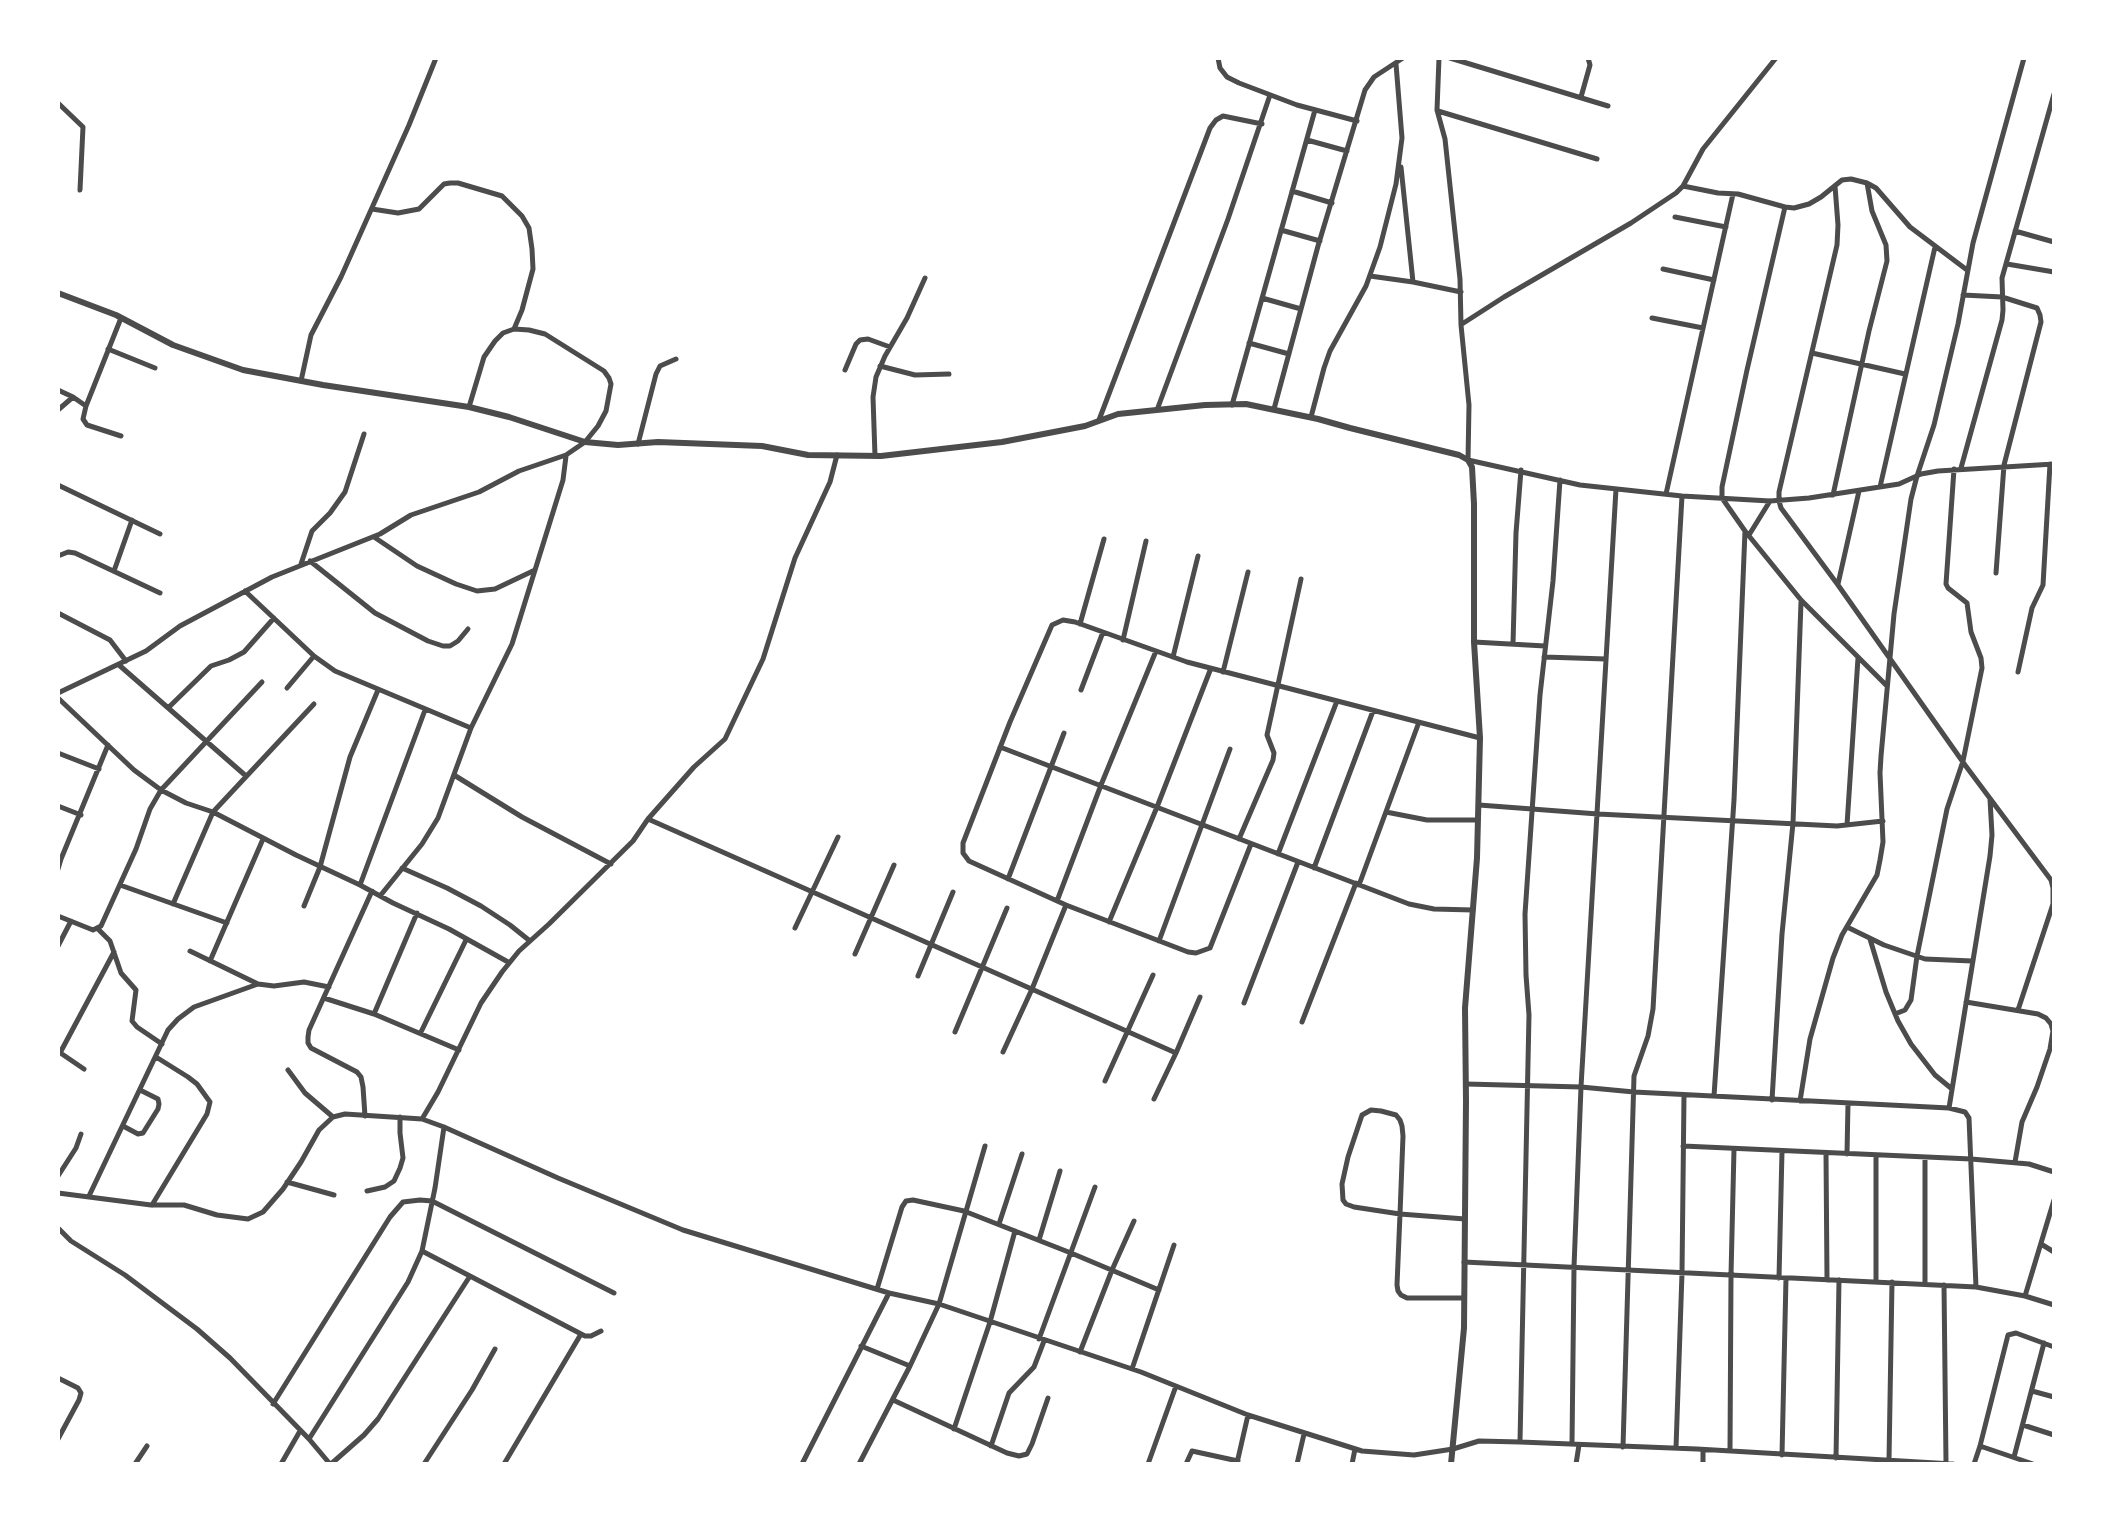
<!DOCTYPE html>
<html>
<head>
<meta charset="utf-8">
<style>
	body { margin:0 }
	#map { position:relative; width:2112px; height:1522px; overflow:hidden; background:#fff; font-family:"Varela Round",sans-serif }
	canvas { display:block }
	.frame { position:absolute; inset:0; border:60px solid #fff; pointer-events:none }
</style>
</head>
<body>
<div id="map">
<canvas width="2112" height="1522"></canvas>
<div class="frame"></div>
</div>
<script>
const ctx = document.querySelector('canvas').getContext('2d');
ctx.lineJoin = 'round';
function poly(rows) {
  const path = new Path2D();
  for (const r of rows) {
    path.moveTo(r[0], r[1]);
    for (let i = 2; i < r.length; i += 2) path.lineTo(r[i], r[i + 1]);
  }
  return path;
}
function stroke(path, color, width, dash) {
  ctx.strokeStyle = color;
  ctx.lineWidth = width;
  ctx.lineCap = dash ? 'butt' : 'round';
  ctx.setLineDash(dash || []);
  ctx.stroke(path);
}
const minor = poly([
	[1218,58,1220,68,1227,77,1239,83,1297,105,1357,121],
	[1439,58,1437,110,1445,139,1460,279,1461,325,1469,405,1468,460,1580,485,1682,496,1770,501,1809,498,1899,484,1921,474,1938,471,2054,464],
	[1450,58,1608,106],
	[1581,97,1590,65,1588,58],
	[58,103,83,127,80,190],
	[1438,111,1597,159],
	[1307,140,1347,151],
	[1401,167,1413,282],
	[1683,186,1718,193,1738,194,1785,207,1794,208,1809,204,1821,197,1842,180,1851,179,1867,183,1876,188,1910,227,1967,270],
	[1835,186,1838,225,1837,245,1779,492,1779,501,1781,508,1838,585,1965,765,2051,880,2053,888,2053,904,2018,1010],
	[1292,191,1332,203],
	[1785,207,1747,370,1722,487,1722,498,1745,531,1801,600,1887,686],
	[372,209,398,213,419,209,444,184,450,183,458,183,502,196,522,216,529,228,532,249,533,269,522,310,514,329],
	[1675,217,1726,227],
	[1281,230,1320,241],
	[2015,231,2054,242],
	[2007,264,2054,272],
	[1663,269,1714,280],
	[1370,276,1413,282,1461,292],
	[1963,295,2002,297,2037,308,2040,315,2041,322,2004,465,1996,573],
	[1262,298,1301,309],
	[1652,318,1703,328],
	[1462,324,1504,297,1631,223,1676,193,1683,186,1703,149,1776,58],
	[1249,343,1289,354],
	[108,349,155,368],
	[1812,353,1905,374],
	[880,366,915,375,949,374],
	[845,370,856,344,860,340,868,339,890,347],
	[301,381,311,335,341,277,409,125,436,58],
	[58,390,73,397],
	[1232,405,1315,110],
	[86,406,83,419,87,425,121,436],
	[1274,409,1318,246,1365,90,1374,77,1403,58],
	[58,410,73,397,86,406,121,318],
	[1157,410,1228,219,1270,95],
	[1311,417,1324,368,1330,351,1366,286,1380,247,1396,184,1402,138,1396,64],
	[1099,420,1210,128,1216,120,1223,116,1262,124],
	[638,444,656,374,660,366,676,359],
	[875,456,873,397,876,377,885,356,907,318,925,278],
	[1961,468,2002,320,2003,310,2002,278,2054,94],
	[58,485,160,534],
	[1880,487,1935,247],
	[1666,494,1733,194],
	[1833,495,1869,331,1887,261,1886,245,1872,211,1867,183],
	[1749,535,1770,501],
	[374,537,417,566,456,584,477,591,495,589,535,570],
	[58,556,68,552,75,553,160,593],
	[310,561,375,613,428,641,443,646,450,646,458,641,468,629],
	[301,564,312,531,330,513,345,492,364,434],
	[114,571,132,520],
	[1838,584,1859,491],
	[245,591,314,656,335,671,471,728],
	[58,613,110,640,126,661],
	[1080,624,1104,539],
	[1123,640,1146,541],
	[1474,642,1545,646],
	[1513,644,1516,533,1521,470],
	[1173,657,1198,556],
	[1544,657,1606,659],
	[119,665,246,776],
	[1223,672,1248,572],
	[2018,672,2032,608,2043,585,2050,464],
	[287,688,314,656],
	[1081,690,1103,632],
	[58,693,146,651,180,626,272,577,380,534,411,515,479,492,519,471,566,455,585,442,598,426,606,411,611,384,609,378,604,371,545,334,529,330,514,329,503,333,495,341,484,357,469,407],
	[58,698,134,770,161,790,186,803,213,812,296,855,360,885,393,903,449,929,508,962],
	[168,708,211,666,229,660,244,652,274,618],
	[1000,747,1409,904,1434,909,1473,910],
	[58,753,99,769],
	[454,775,522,817,611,864],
	[1479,805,1598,814,1837,826,1883,821],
	[58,806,81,815],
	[1386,812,1427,820,1478,820],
	[648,819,1176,1053],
	[1847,825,1858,658],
	[1239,839,1273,760,1274,753,1267,735,1301,579],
	[1251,844,1210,948,1196,953,1188,952,1066,905,969,861,963,853,963,843,1010,722,1052,625,1063,620,1075,622,1187,662,1480,738],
	[1278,854,1337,701],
	[58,858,61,859,108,745],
	[402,868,447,888,481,906,510,925,530,941],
	[1314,868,1373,711],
	[58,869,61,859],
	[1008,879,1064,733],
	[120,885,227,923],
	[360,885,425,710],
	[1359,885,1419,722],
	[380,896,422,844,438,818,471,728,512,644,554,509,563,480,566,456],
	[1057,901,1101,785,1156,651],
	[173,904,213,812,314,704],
	[304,906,320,867,350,757,378,690],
	[58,916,93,930,101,926,136,849,150,809,161,790,262,682],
	[1109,922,1157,807,1211,668],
	[1847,927,1884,945,1925,959,1972,961],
	[795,928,838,837],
	[98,929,110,941,121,973,136,990,132,1021,137,1027,162,1044],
	[1870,939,1886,992,1898,1021,1911,1044,1935,1075,1952,1089],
	[1159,941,1230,749],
	[58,946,71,921],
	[190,951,258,984,274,986,304,982,329,987],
	[855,954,894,865],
	[210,961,263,839],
	[918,976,953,892],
	[324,998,374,1014,459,1050],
	[1966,1002,2038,1014,2046,1018,2051,1024,2053,1031,2050,1049,2037,1087,2022,1122,2015,1162],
	[1244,1003,1298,862],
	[374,1014,417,913],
	[1895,1014,1905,1010,1911,1000,1917,956,1947,809,1963,761,1982,668,1981,658,1971,632,1967,603,1948,588,1946,584,1954,469],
	[1302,1022,1356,883],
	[421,1032,466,940],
	[955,1032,1007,908],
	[59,1052,84,1069],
	[1003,1052,1032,989,1066,905],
	[60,1053,114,952],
	[288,1070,305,1093,333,1117],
	[1105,1081,1153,975],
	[1466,1084,1581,1087,1634,1092,1949,1108,1965,1112,1969,1118,1976,1287],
	[1714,1096,1734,800,1745,531],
	[1154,1099,1176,1053,1200,997],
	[1772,1100,1782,934,1793,823,1801,602],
	[1800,1101,1810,1039,1833,958,1842,935,1877,875,1880,860,1883,842,1880,773,1881,756,1894,614,1911,499,1917,476,1934,425,1958,324,1973,243,2024,58],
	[1949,1108,1990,856,1992,835,1990,799],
	[365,1116,363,1087,361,1077,357,1072,311,1048,308,1043,308,1037,309,1030,372,891],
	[422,1119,444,1127,558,1178,683,1230,889,1293,939,1304,1141,1372,1248,1415,1362,1451,1414,1455,1453,1449,1479,1441,1520,1442,1697,1449,1953,1464],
	[123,1126,138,1134,143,1133,158,1109,159,1104,158,1099,140,1090],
	[1683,1146,1971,1159,2029,1164,2054,1172],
	[1826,1153,1827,1280],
	[1847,1154,1848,1103],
	[1876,1155,1876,1282],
	[58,1176,76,1148,81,1134],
	[287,1182,334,1195],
	[367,1191,385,1187,394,1181,400,1168,403,1158,400,1133,400,1117],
	[58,1193,151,1205,184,1205,217,1215,248,1219,263,1212,283,1189,301,1162,319,1130,333,1117,345,1114,422,1119,438,1092,481,1003,502,972,519,951,549,924,633,841,648,819,694,767,725,739,763,659,795,558,830,482,837,455],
	[89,1196,168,1030,178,1019,194,1007,258,984],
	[152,1205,207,1114,210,1102,197,1084,188,1077,156,1057],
	[999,1224,1022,1154],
	[58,1228,71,1241,125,1275,197,1329,230,1358,309,1439,330,1464],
	[1039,1240,1060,1171],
	[2041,1244,2054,1252],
	[422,1251,585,1336,591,1336,601,1331],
	[1464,1262,1976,1287,2025,1296,2054,1305],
	[1779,1278,1782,1151],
	[1925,1284,1925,1157],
	[1944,1285,1946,1462],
	[877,1289,902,1207,906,1201,913,1200,964,1211,1071,1253,1159,1290],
	[2025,1296,2054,1200],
	[1464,1298,1407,1298,1401,1295,1398,1291,1397,1285,1400,1214,1403,1136,1402,1126,1400,1120,1396,1115,1381,1111,1371,1110,1362,1115,1348,1157,1342,1184,1343,1200,1346,1204,1354,1207,1400,1214,1465,1219],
	[1039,1339,1095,1187],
	[861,1346,910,1366],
	[1080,1352,1112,1270,1134,1221],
	[1132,1369,1174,1245],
	[58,1378,78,1388,81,1393,79,1400,58,1439],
	[2032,1391,2054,1397],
	[893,1400,1007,1453,1019,1456,1027,1454,1032,1444,1048,1398],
	[273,1404,390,1217,403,1202,420,1200,432,1201,614,1293],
	[2023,1425,2054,1435],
	[954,1429,990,1322,1015,1231],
	[309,1439,408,1282,422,1251,435,1188,444,1127],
	[1520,1442,1529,1015,1526,975,1525,914,1540,695,1553,581,1560,480],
	[1572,1444,1574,1267,1581,1087,1616,489],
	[991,1446,1009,1393,1034,1367,1044,1341],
	[1980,1446,2033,1464],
	[1623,1447,1634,1076,1648,1036,1653,1009,1682,496],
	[1676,1448,1682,1273,1684,1095],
	[1730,1451,1731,1275,1734,1149],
	[1782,1455,1786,1278],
	[2014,1457,2044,1343],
	[1836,1458,1839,1280],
	[1889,1460,1892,1282],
	[1237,1463,1248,1415],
	[135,1464,147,1446],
	[281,1464,300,1431],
	[331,1464,364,1435,378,1419,470,1276],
	[424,1464,472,1390,495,1349],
	[504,1464,581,1334],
	[802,1464,889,1293],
	[859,1464,910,1366,939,1304,985,1146],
	[1148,1464,1176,1386],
	[1186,1464,1192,1451,1238,1461],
	[1297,1464,1304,1434],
	[1352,1464,1355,1449],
	[1576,1464,1579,1445],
	[1703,1464,1703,1450],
	[1974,1464,1980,1446,2008,1335,2016,1333,2054,1347]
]);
const tertiary = poly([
	[58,293,116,315,173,345,243,370,323,385,469,407,509,417,585,442,618,445,658,442,762,446,808,455,881,456,1002,442,1085,426,1118,414,1205,405,1246,404,1318,419,1350,428,1459,455,1468,460,1472,467,1474,504,1474,642,1480,738,1477,858,1465,1008,1466,1101,1464,1328,1451,1464]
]);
stroke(minor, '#4c4c4c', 5);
stroke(tertiary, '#4c4c4c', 6);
</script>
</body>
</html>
